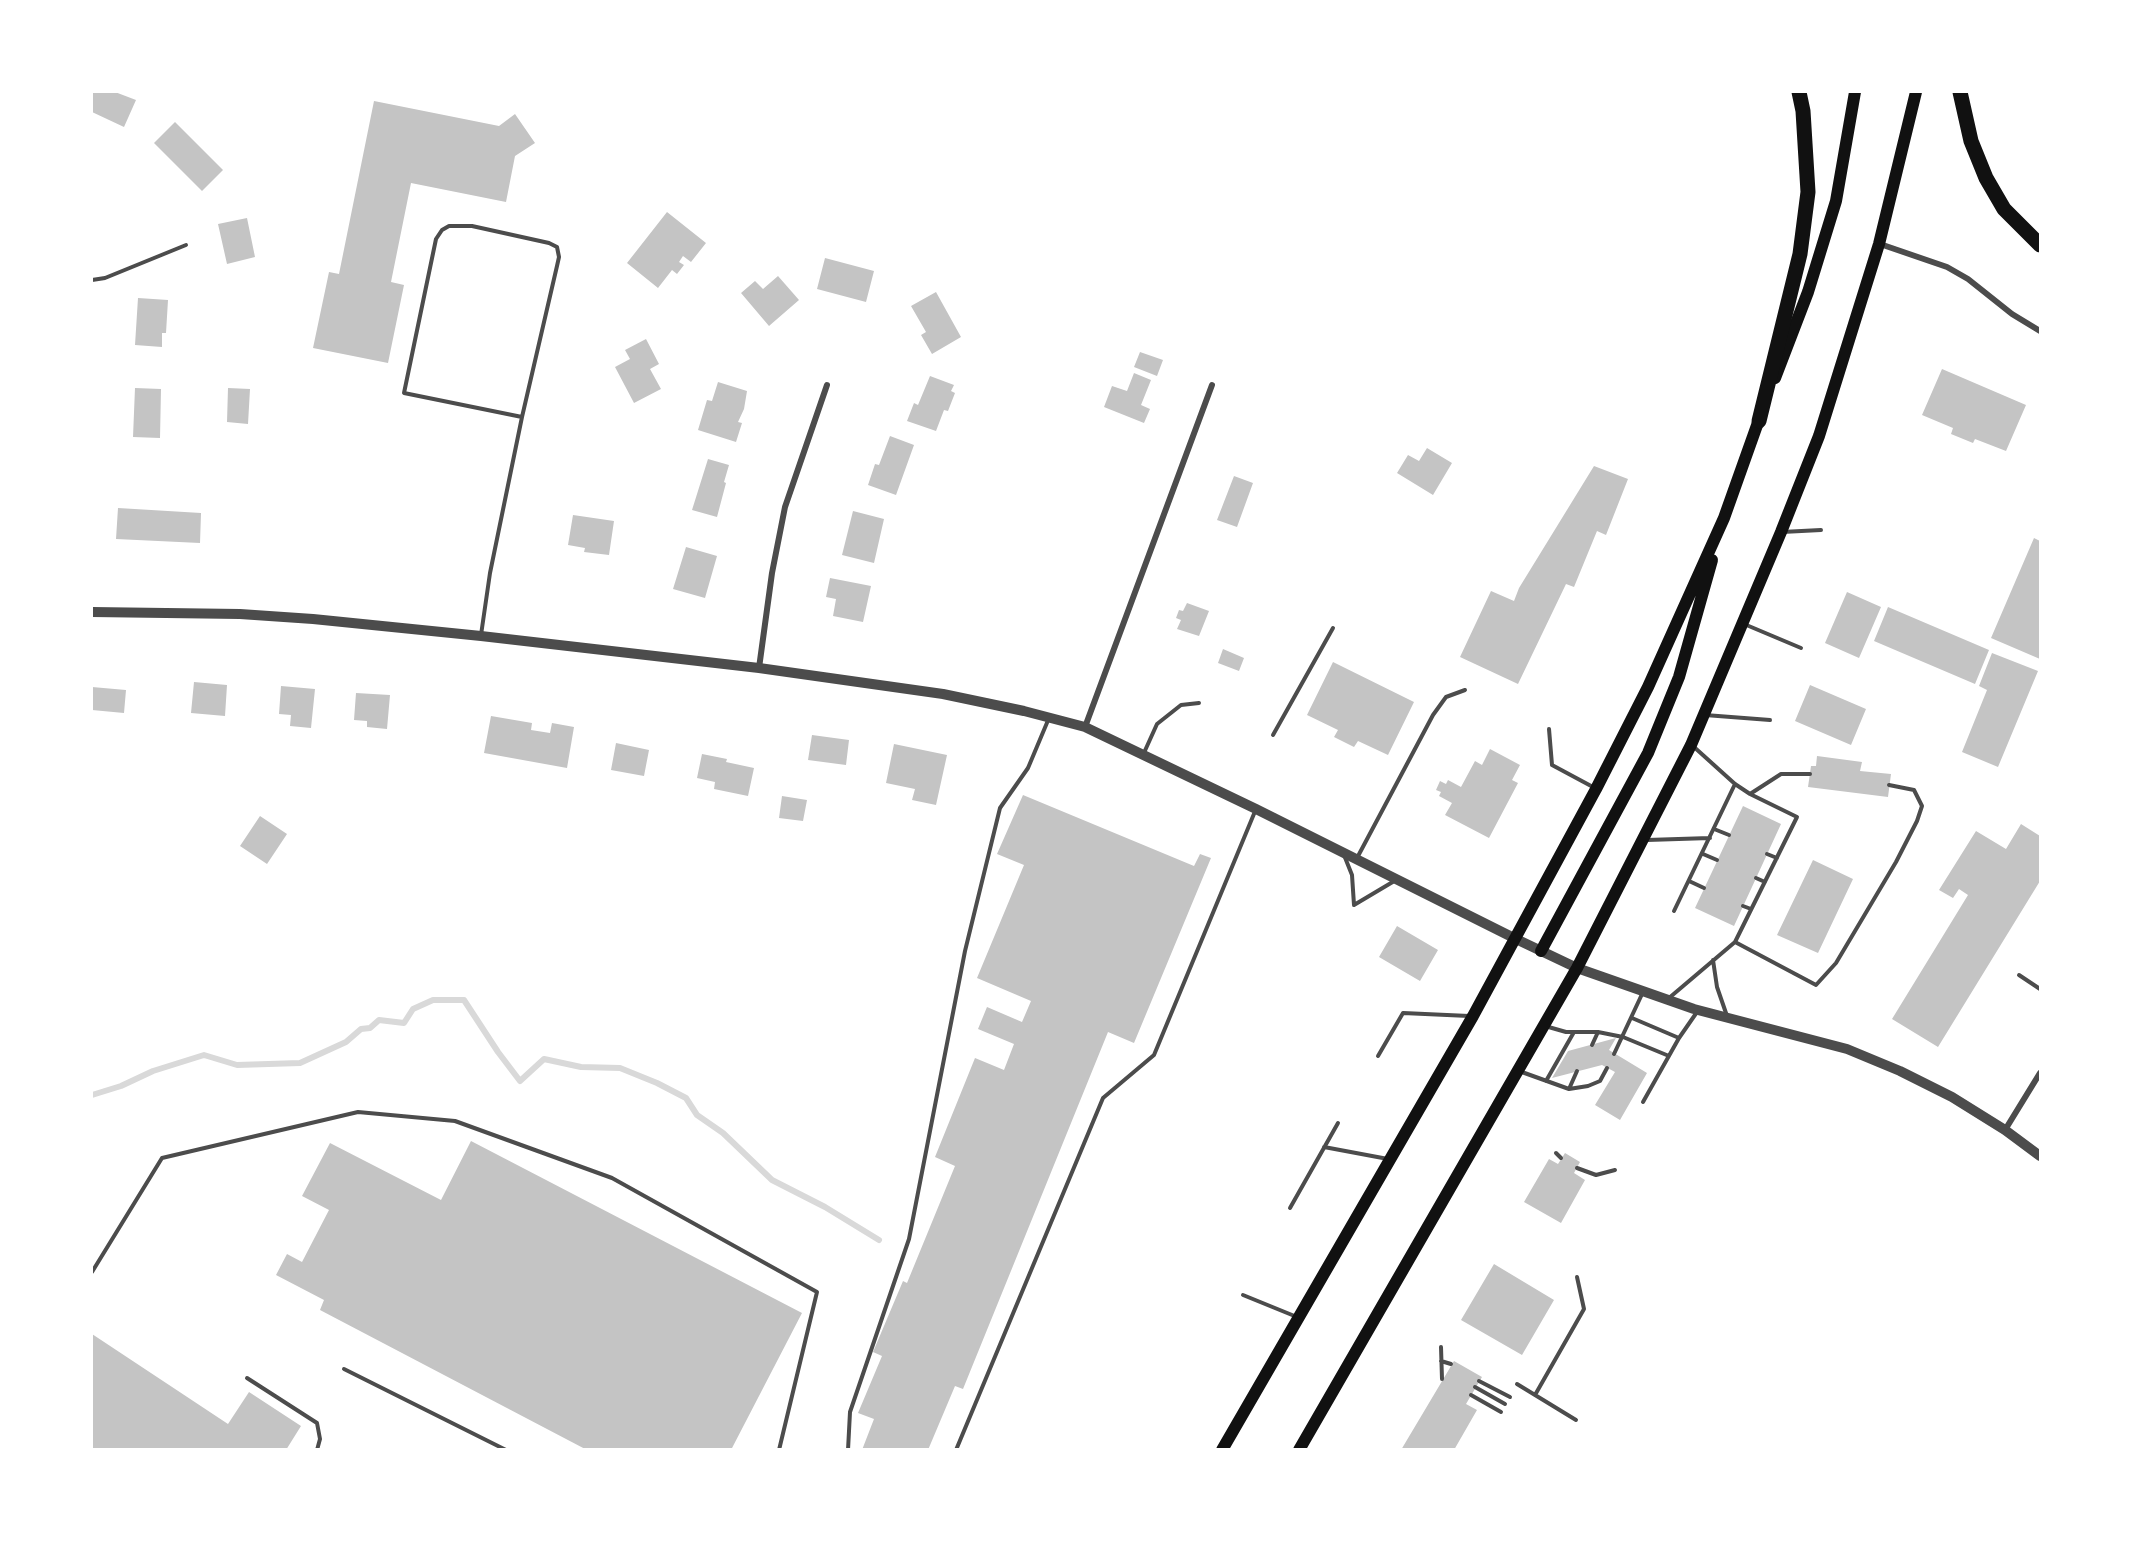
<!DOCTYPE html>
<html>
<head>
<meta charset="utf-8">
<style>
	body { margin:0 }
	#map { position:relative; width:2132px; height:1541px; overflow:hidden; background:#fff; font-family:Figtree,sans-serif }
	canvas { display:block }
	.frame { position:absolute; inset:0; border:93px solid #fff; pointer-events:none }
</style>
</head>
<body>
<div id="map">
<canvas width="2132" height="1541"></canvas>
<div class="frame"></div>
</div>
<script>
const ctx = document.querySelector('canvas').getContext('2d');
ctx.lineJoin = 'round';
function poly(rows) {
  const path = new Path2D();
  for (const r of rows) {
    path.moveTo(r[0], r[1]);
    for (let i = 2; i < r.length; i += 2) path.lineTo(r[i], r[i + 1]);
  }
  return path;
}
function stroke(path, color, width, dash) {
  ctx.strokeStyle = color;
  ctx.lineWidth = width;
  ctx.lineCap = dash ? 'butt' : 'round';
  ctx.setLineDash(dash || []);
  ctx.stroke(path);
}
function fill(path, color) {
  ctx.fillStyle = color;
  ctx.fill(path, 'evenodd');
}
const stream = poly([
	[92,1095,121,1086,153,1071,204,1055,237,1065,300,1063,346,1042,361,1029,370,1028,379,1020,404,1023,413,1009,433,1000,464,1000,498,1052,520,1081,544,1059,581,1067,620,1068,657,1083,686,1098,697,1115,723,1133,772,1180,825,1207,879,1240]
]);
const building = poly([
	[92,92,115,92,136,100,124,127,92,112],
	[374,101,499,126,515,114,535,143,515,156,506,202,411,183,391,282,404,285,388,363,313,348,329,272,339,274],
	[175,122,223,170,202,191,154,143],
	[667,212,706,243,691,262,683,256,679,262,684,265,677,274,672,270,658,288,627,263],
	[247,218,255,257,227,264,218,224],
	[825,258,874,271,866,302,817,289],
	[778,276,799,300,769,326,741,293,755,281,763,289],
	[936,292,961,337,932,354,921,335,926,332,911,306],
	[138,298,168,300,166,333,162,333,162,347,135,345],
	[646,339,659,364,650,369,661,389,634,403,615,367,630,359,625,350],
	[1140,352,1163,360,1157,376,1134,367],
	[1942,369,2026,405,2006,451,1975,439,1973,443,1951,434,1953,428,1922,415],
	[1134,373,1151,380,1141,405,1150,409,1144,423,1104,407,1112,386,1127,391],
	[930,376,954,385,951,391,955,393,948,411,944,410,936,431,907,421,914,403,918,405],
	[718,382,747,391,744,409,738,422,742,423,736,442,698,430,707,400,712,401],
	[135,388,161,389,160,438,133,437],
	[228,388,250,389,248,424,227,422],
	[890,436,914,445,896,495,868,485,875,464,879,465],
	[1427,448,1452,463,1433,495,1397,473,1408,455,1419,461],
	[708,459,729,465,724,482,726,483,717,517,692,510],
	[1594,466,1628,479,1606,535,1597,531,1574,587,1566,584,1518,684,1460,657,1491,591,1514,601,1519,588],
	[1234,476,1253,483,1237,527,1217,520],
	[118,508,201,513,200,543,116,539],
	[853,511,884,519,874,563,842,555],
	[573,515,614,521,609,555,584,552,585,548,568,545],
	[2034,538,2040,541,2040,659,1991,638],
	[686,547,717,556,705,598,673,589],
	[830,578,871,586,863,622,833,616,836,599,826,597],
	[1847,592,1881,607,1859,658,1825,643],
	[1187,603,1209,611,1199,636,1177,629,1181,620,1176,618,1179,610,1183,611],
	[1888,607,1989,650,1975,684,1874,641],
	[1223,649,1244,658,1239,671,1218,663],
	[1992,653,2038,671,1998,767,1962,752,1987,690,1979,686],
	[1333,662,1414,702,1388,755,1358,741,1354,747,1334,737,1338,730,1307,715],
	[194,682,227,685,225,716,191,713],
	[1810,685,1866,709,1851,745,1795,721],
	[281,686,315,689,311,728,290,726,291,715,279,714],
	[92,687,126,690,124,713,92,710],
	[356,693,390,695,387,729,367,727,367,721,354,720],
	[491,716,532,723,531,730,550,733,552,723,574,727,567,768,484,753],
	[812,735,849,740,846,765,808,760],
	[616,743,649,750,644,776,611,770],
	[894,744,947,755,936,805,912,800,915,789,886,783],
	[1490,749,1520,765,1512,780,1518,783,1489,838,1445,815,1452,803,1439,796,1441,792,1436,790,1440,781,1446,784,1448,780,1461,787,1475,761,1482,765],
	[702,754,727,759,726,762,754,768,748,796,714,789,715,782,697,778],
	[1817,756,1862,762,1860,771,1891,774,1888,797,1808,787,1811,766,1816,766],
	[1023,795,1194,866,1200,854,1211,858,1134,1043,1108,1032,963,1389,955,1386,928,1450,862,1450,874,1419,858,1413,882,1356,873,1352,903,1281,907,1283,955,1166,935,1157,975,1058,1004,1070,1014,1044,978,1029,987,1007,1022,1022,1031,1001,977,978,1024,865,997,854],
	[782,796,807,800,803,821,779,818],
	[1743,806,1781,824,1734,926,1695,908],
	[260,816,287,834,267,864,240,846],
	[2021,824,2040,836,2040,881,1938,1047,1892,1019,1968,895,1959,889,1953,898,1939,890,1976,831,2006,849],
	[1813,860,1853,879,1818,953,1777,935],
	[1397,926,1438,950,1420,981,1379,957],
	[1616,1038,1609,1050,1647,1073,1620,1120,1595,1105,1615,1072,1602,1065,1552,1078,1568,1051],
	[471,1141,802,1313,731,1450,587,1450,320,1310,324,1300,276,1275,287,1254,302,1262,329,1210,302,1196,330,1143,441,1200],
	[1565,1153,1580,1162,1574,1173,1585,1180,1561,1223,1524,1202,1549,1159,1558,1164],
	[1494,1264,1554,1300,1522,1355,1461,1320],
	[92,1334,228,1424,249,1392,301,1426,286,1450,92,1450],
	[1454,1361,1482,1377,1466,1404,1477,1410,1454,1450,1401,1450]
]);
const service = poly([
	[92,280,105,278,186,245],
	[1782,532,1821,530],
	[1744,624,1801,648],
	[481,635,490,573,522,417,404,393,436,239,442,230,449,226,472,226,549,243,557,247,559,257,557,266,522,417],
	[1705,715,1770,720],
	[1549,729,1552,765,1593,787],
	[1273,735,1333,628],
	[1143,755,1157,724,1181,705,1199,703],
	[1750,794,1781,774,1810,774],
	[1714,829,1729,835],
	[1647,840,1710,838],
	[1703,854,1717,860],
	[1767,854,1777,858],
	[1344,855,1352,875,1354,905,1396,880],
	[1357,858,1433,715,1446,697,1465,690],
	[1756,878,1765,882],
	[1689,881,1704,888],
	[1743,906,1751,909],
	[1674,911,1735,784],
	[1735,942,1816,985,1836,963,1896,862,1917,821,1922,806,1914,790,1889,785],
	[1713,960,1717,987,1727,1016],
	[2019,975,2040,989],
	[1669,998,1735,942,1797,817,1750,794,1735,784,1694,747],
	[1632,1018,1679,1038],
	[1545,1026,1566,1032,1598,1032,1592,1045],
	[1598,1032,1623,1037,1669,1056],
	[1614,1054,1643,992],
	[1378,1056,1403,1013,1469,1016],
	[1519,1071,1569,1089,1588,1086,1600,1081,1607,1068],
	[1546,1081,1574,1032],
	[1569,1089,1577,1071],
	[1643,1102,1679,1038,1697,1012],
	[1324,1147,1388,1159],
	[1556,1153,1561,1158],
	[1577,1168,1596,1175,1615,1170],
	[1290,1208,1338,1123],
	[92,1272,162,1158,358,1112,455,1121,612,1178,817,1292,779,1450],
	[1243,1295,1297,1317],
	[1441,1347,1442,1379],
	[1441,1361,1451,1364],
	[344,1369,506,1450],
	[247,1378,317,1423,320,1439,317,1450],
	[1479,1381,1510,1397],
	[1517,1384,1576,1420],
	[1475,1387,1505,1404],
	[1471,1395,1501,1412],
	[1535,1395,1584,1309,1577,1277],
	[848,1450,850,1412,909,1239,965,951,1000,808,1028,768,1049,718],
	[956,1450,1103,1098,1154,1055,1256,809]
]);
const minor = poly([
	[1880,244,1947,267,1968,279,2012,314,2040,331],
	[759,668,772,573,785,507,827,385],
	[1085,727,1212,385],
	[2005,1130,2040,1073]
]);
const tertiary = poly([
	[92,612,240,614,313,619,481,636,759,668,943,694,1024,711,1085,727,1256,809,1516,939,1577,968,1694,1009,1847,1049,1900,1071,1952,1097,2005,1130,2040,1156]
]);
const primary = poly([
	[1775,378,1808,292,1836,201,1855,92],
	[1541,951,1648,753,1679,677,1712,560],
	[1222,1450,1473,1016,1596,789,1648,687,1724,518,1761,414],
	[1299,1450,1577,968,1691,745,1781,532,1819,436,1879,244,1916,92]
]);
const motorway = poly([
	[1960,92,1971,141,1986,178,2004,209,2040,245],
	[1759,421,1800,254,1808,192,1803,111,1799,92]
]);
stroke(stream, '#d9d9d9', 6);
fill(building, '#c4c4c4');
stroke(service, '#4c4c4c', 4);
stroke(minor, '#4c4c4c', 6);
stroke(tertiary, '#4c4c4c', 10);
stroke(primary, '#111', 12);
stroke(motorway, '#111', 15);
</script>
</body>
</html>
